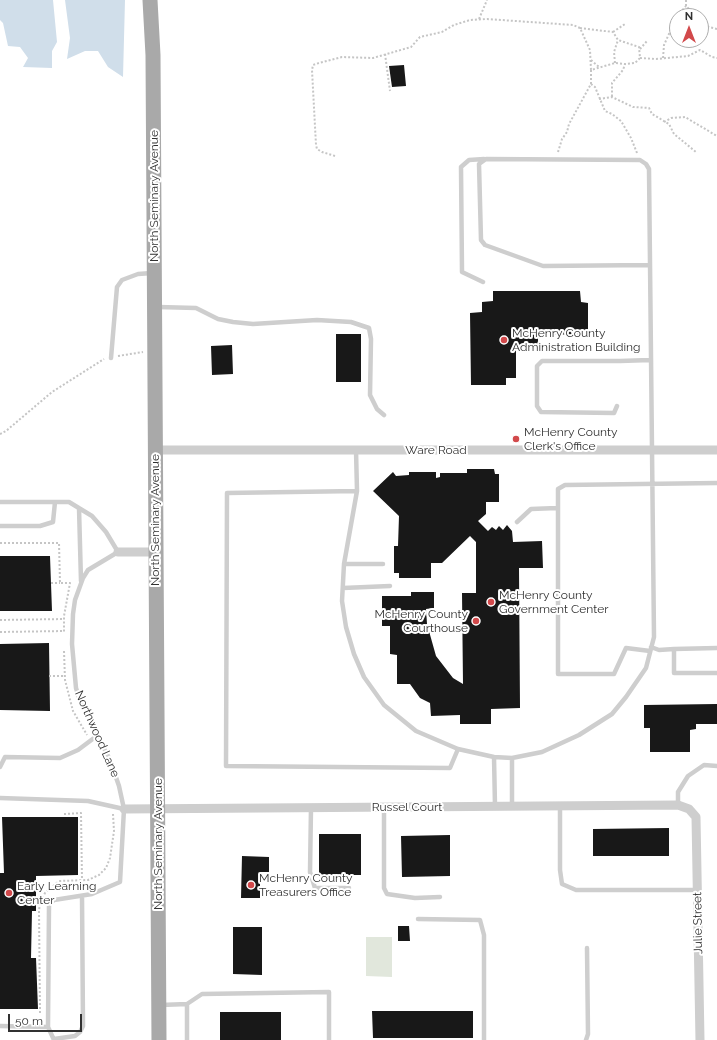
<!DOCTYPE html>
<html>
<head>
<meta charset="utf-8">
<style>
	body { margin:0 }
	#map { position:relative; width:717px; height:1040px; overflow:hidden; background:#fff; font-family:Raleway,sans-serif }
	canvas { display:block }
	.north { position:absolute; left:669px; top:8px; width:40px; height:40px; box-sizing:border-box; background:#fff; border:1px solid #adadad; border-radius:50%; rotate:0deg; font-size:11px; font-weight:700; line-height:16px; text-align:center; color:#313131 }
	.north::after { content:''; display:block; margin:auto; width:14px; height:18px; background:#d2494b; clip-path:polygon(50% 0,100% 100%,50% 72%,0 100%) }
	.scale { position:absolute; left:8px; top:1014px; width:74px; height:18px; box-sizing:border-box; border:2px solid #313131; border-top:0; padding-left:5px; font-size:12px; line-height:14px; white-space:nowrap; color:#313131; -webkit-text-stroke:3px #fff; paint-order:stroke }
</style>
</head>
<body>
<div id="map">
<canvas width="717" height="1040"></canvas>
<div class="north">N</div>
<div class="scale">50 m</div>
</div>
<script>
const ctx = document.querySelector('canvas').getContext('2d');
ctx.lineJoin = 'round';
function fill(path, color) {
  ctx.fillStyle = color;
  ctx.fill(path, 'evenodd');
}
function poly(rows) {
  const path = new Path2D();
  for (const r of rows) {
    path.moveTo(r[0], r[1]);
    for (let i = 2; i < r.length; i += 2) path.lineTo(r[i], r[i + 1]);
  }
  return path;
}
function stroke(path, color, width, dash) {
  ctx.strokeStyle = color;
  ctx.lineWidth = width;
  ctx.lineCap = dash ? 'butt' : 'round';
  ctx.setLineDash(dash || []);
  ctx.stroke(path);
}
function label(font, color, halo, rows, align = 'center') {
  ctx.font = font + ' Raleway,sans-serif';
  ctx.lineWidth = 4;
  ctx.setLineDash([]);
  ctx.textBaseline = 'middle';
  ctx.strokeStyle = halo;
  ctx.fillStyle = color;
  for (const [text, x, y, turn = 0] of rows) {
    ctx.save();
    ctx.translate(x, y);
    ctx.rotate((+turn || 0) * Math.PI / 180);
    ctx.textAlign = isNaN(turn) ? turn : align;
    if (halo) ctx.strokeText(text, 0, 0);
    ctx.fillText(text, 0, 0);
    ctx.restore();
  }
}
const green = poly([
	[366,937,392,937,392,977,366,976]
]);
const water = poly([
	[0,0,53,0,57,42,52,51,52,68,23,67,28,58,20,47,8,46,3,23,0,20],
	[65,0,125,0,123,77,108,67,98,51,85,51,67,59,70,38]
]);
const building = poly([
	[404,65,406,86,392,87,389,66],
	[493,291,580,291,581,302,588,303,588,335,538,334,538,344,516,345,516,378,506,378,506,385,471,385,470,313,482,312,482,302,493,301],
	[336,334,361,334,361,382,336,382],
	[232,345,233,374,212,375,211,346],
	[467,469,494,469,495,474,499,474,499,502,486,502,486,514,478,521,488,531,492,527,496,530,499,526,503,530,507,525,512,531,513,542,542,541,543,568,519,568,520,708,491,709,491,724,460,724,460,715,431,716,430,703,420,698,410,684,397,684,397,655,390,654,390,626,382,626,382,596,411,596,411,592,434,592,434,608,426,609,427,624,436,656,453,678,463,684,462,593,476,593,476,542,470,536,442,563,431,563,431,578,399,578,399,573,394,573,394,546,398,546,399,516,373,491,393,472,396,476,409,475,409,472,436,472,436,478,440,477,440,473,467,473],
	[0,556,50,556,52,611,0,611],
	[49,643,50,711,0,710,0,644],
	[717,704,717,724,696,724,696,729,690,730,690,752,650,752,650,728,644,728,644,705],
	[2,817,78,817,78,875,36,876,36,911,32,911,31,958,36,958,38,1009,0,1009,0,873,4,873],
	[669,828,669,856,593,856,593,829],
	[319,834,361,834,361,875,319,875],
	[450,835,450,876,402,877,401,836],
	[242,856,269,857,269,872,260,872,260,898,241,898],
	[398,926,409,926,410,941,398,941],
	[233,927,262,927,262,975,233,974],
	[372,1011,473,1011,473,1038,373,1038],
	[220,1012,281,1012,281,1040,220,1040]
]);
const path = poly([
	[686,0,686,6,696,16],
	[677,16,686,6],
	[479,19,487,0],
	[701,22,705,26,717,29],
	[580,28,613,32,618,40,639,47,640,58,635,63,625,64],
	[613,32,625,24],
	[640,49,647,41],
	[385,54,390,91],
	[640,58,656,59,688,56,700,50,712,57,717,58],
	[663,58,664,45,677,16],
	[591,60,599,67],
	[615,63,614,52,618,40],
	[591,84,591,70,615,63,625,64,623,70,612,83,612,97],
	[599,99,612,97,633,107,649,108,652,114,669,124,674,134,696,152],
	[664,122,671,118,685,117,717,136],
	[558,152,562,139,567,132,569,124,591,84,595,87,605,111,612,114,621,121,631,138,637,153],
	[335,156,322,152,317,149,316,145,312,70,313,65,319,63,342,57,373,58,411,47,420,37,442,32,454,25,470,20,487,19,573,25,580,28,590,50,591,70],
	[118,356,143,352],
	[0,434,6,431,52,392,104,359],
	[0,543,59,543,60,583,70,583,64,616,64,632],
	[51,583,60,583],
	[0,620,64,619],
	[0,632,64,631],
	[64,651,65,680,73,711,87,735],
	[49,676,65,676],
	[64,814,81,813,82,880],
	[40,1013,39,911,40,902,45,893,59,881,88,880,99,875,106,868,110,858,114,831,113,814]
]);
const lane = poly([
	[483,282,462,272,461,167,469,160,484,159],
	[158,307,196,308,218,319,233,322,253,324,317,320,351,322,369,328,371,339,370,395,377,409,384,415],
	[111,358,117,287,122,280,138,274,152,273],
	[617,406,614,413,541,412,537,406,537,366,542,361,620,361,650,360],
	[356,450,357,491,344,564,342,601,346,627,354,654,364,677,384,705,416,731,458,749,494,757,512,758,542,752,579,735,612,714,626,697,646,668,654,637,649,169,646,164,640,160,486,159,479,164,481,240,485,245,543,266,650,265],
	[357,491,227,493,226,766,450,768,458,749],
	[0,502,69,502,92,516,106,532,118,552,88,570,83,578,75,600,73,614,72,644,76,688,80,701,110,760,119,786,124,809,120,882,92,894,54,900,49,905,48,1027,54,1040],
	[79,508,81,581],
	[517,522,531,509,557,508],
	[0,526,40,526,53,522,55,502],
	[344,564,383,564],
	[343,588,390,586],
	[651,647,659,650,674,649,674,673,717,673],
	[674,649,717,648],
	[650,651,626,648,614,674,558,674,558,489,565,485,717,483],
	[494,757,495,806],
	[512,758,512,806],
	[0,767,5,757,60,758,78,750,98,735],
	[0,798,88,801,124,809],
	[678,805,678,792,688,776,704,765,717,766],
	[560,806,560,870,562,884,576,890,697,890],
	[384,807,384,888,387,894,415,898,440,897],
	[311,808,310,872,315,888,349,888],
	[418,919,480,920,484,935,484,1040],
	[187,1004,187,1040],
	[161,1005,187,1004,202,994,329,992,329,1040],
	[0,1026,48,1027],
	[54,1039,75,1036,80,1032,83,1026,82,896],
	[586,1040,588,1034,587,948]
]);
const street = poly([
	[155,450,717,450],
	[118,552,155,552],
	[124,809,678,805,689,809,696,817,700,1040]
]);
const primary = poly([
	[150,0,153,55,159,1040]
]);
const markers = [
	[504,340,4,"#d2494b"],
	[516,439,4,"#d2494b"],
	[491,602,4,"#d2494b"],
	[476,621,4,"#d2494b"],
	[251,885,4,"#d2494b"],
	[9,893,4,"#d2494b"]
];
const streetNames = [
	["North Seminary Avenue",154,196,-90],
	["Ware Road",436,450],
	["North Seminary Avenue",155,520,-90],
	["Northwood Lane",97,734,66],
	["Russel Court",407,807],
	["North Seminary Avenue",158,844,-90],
	["Julie Street",698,923,-91]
];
const poiNames = [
	["McHenry County",512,333],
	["Administration Building",512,347],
	["McHenry County",524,432],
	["Clerk's Office",524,446],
	["McHenry County",499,595],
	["Government Center",499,609],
	["McHenry County",468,614,"right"],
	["Courthouse",468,628,"right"],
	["McHenry County",259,878],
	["Treasurers Office",259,892],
	["Early Learning",17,886],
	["Center",17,900]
];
fill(green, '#e1e7dc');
fill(water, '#d0deea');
fill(building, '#181818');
stroke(path, '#c5c5c5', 2, [2, 2]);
stroke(lane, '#cecece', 4.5);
stroke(street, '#cecece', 9);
stroke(primary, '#a9a9a9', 15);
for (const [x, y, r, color] of markers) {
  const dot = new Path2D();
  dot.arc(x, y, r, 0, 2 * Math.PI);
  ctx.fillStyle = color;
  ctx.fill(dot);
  stroke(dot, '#fff', 1.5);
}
label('12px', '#313131', '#fff', streetNames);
label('12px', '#313131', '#fff', poiNames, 'left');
</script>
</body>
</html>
